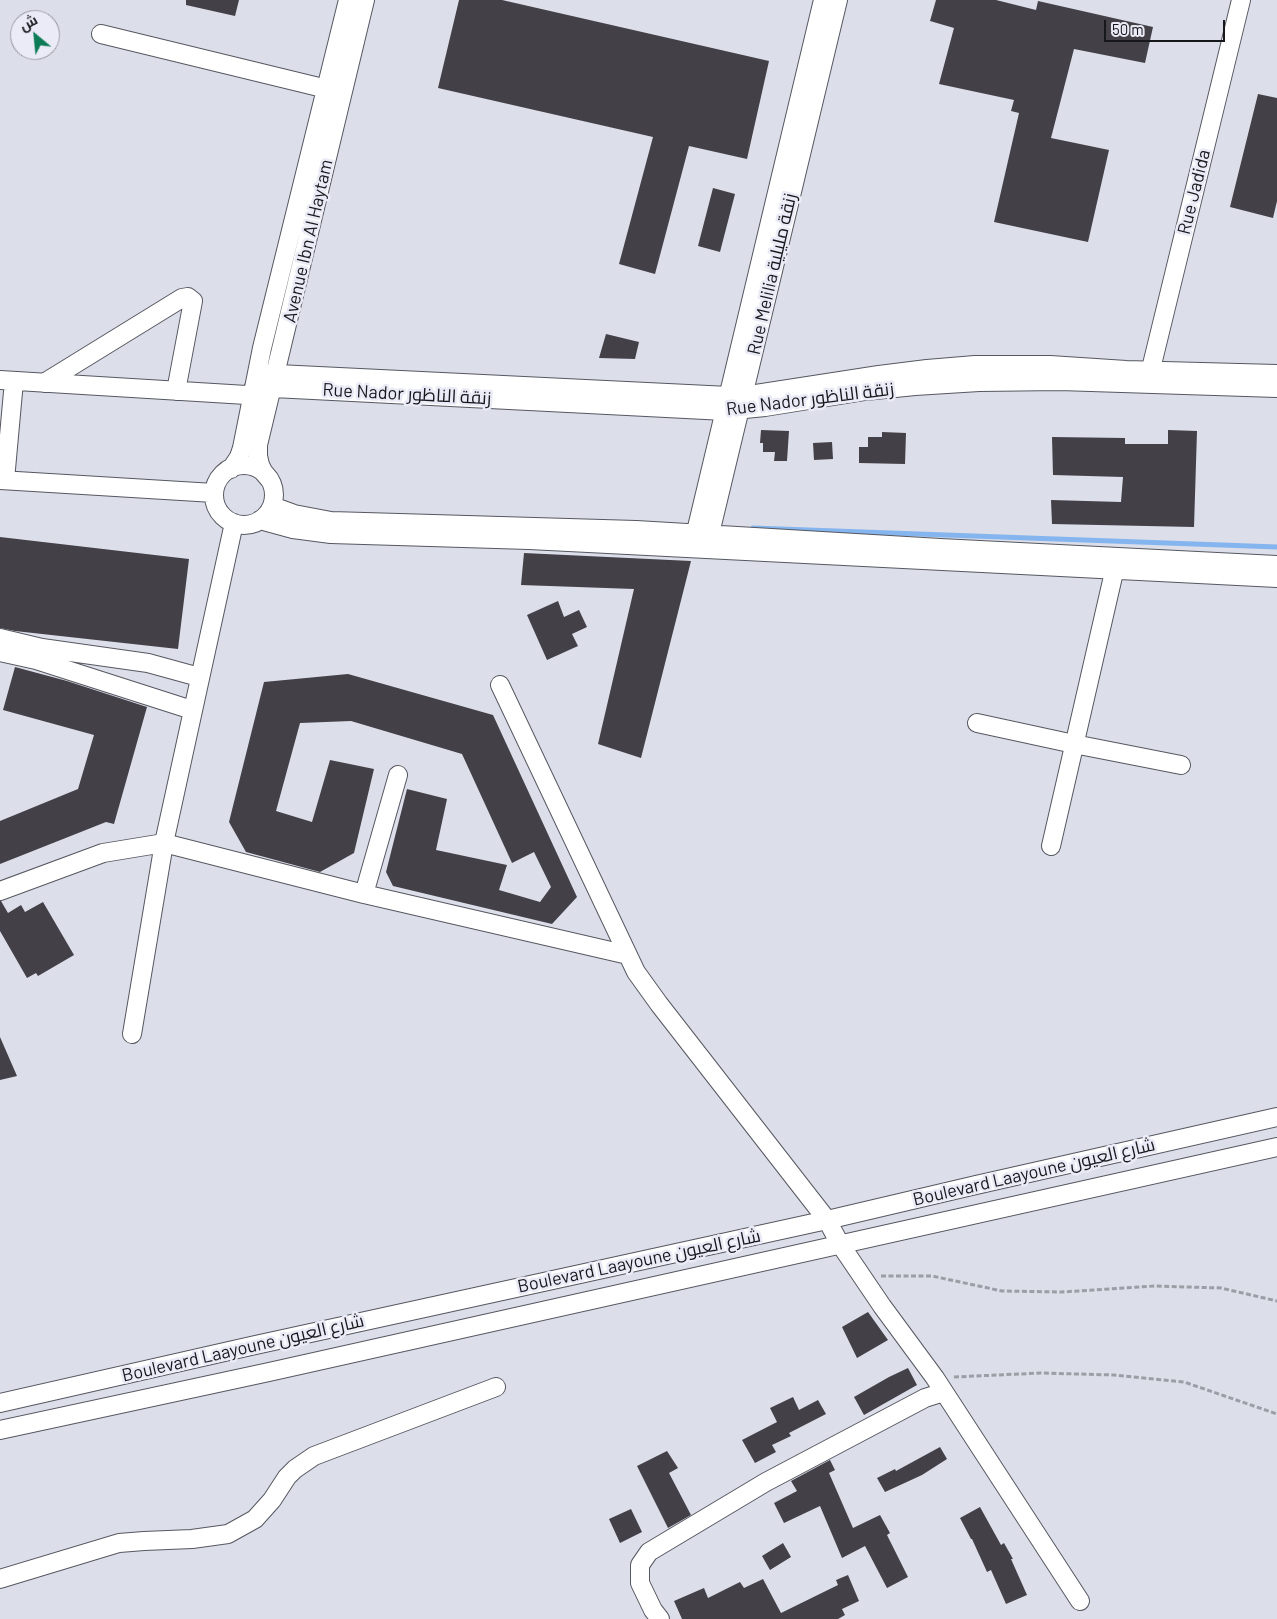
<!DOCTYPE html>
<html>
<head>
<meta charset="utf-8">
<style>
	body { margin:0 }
	#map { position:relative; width:1277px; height:1619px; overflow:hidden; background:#dcdee9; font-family:Barlow,Cairo,sans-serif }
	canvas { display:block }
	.north { position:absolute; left:10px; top:10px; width:50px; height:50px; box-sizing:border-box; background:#eaebf6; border:1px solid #96979f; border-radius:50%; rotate:332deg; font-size:14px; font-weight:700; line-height:20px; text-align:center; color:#17181c }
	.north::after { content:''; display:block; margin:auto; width:18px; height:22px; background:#0d7b56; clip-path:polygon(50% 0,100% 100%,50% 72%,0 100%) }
	.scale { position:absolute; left:1104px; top:20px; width:121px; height:22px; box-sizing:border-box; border:2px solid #17181c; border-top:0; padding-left:6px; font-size:15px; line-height:18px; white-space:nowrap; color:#17181c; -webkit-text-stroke:4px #eaebf6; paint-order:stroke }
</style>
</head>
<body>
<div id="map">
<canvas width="1277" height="1619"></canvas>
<div class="north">ش</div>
<div class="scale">50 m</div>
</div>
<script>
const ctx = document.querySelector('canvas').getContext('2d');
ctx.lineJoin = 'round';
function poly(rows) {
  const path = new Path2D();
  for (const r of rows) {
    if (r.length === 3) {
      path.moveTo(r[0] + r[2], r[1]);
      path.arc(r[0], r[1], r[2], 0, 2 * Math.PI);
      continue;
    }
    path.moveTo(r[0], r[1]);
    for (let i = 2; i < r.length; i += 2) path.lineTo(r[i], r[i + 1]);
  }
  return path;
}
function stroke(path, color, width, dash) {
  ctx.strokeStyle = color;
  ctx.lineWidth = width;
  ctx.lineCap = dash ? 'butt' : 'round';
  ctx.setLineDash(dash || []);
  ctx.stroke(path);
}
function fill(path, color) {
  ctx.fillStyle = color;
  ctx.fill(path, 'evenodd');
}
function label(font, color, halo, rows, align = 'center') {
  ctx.font = font + ' Barlow,Cairo,sans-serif';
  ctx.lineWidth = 5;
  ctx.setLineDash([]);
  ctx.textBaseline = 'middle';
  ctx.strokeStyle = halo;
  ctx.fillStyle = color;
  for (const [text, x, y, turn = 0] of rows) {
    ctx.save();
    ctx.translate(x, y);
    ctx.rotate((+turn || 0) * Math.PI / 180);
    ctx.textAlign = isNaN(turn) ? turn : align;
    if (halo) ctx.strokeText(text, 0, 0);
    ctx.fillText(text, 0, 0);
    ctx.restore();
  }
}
const stream = poly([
	[753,528,1277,547]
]);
const building = poly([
	[186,0,239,0,235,16,186,5],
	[459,0,502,0,769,61,747,159,689,146,655,274,619,264,653,137,438,88],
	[936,0,996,0,1036,10,1038,1,1153,27,1145,63,1074,49,1051,138,1109,150,1088,242,994,222,1019,113,1011,111,1014,100,939,84,954,28,930,21],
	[1258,94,1277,98,1277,201,1273,218,1230,207],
	[713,188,735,194,720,252,698,246],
	[606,334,639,342,635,359,599,358],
	[761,430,789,431,787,461,774,461,775,452,763,452,763,443,760,443],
	[1168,430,1197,431,1194,527,1052,524,1051,500,1121,502,1123,477,1053,475,1052,437,1125,438,1125,444,1168,444],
	[882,432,906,433,905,464,859,463,859,447,868,447,868,437,882,437],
	[832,442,833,459,814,460,813,443],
	[0,537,189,559,178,649,15,631,0,628],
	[524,553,691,561,641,758,598,744,634,589,521,585],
	[558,601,564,617,579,610,587,627,572,634,578,646,547,660,527,615],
	[15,667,67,681,147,707,114,824,106,822,0,864,0,821,78,789,94,735,3,710],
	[348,674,493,715,577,897,552,924,393,886,386,872,407,789,447,799,436,850,507,865,499,890,540,902,551,887,534,852,512,863,462,754,351,721,300,723,276,811,312,822,330,760,374,769,354,853,320,872,246,852,229,822,264,682],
	[0,901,1,901,8,913,21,905,25,912,43,902,74,955,38,976,36,973,27,978,0,931],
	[0,1037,17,1076,0,1080],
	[868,1312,888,1340,857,1358,842,1327],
	[908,1368,917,1385,864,1415,854,1397,889,1377],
	[793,1397,799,1410,818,1400,826,1414,789,1433,791,1436,772,1445,776,1452,755,1463,742,1440,777,1422,770,1408],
	[940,1447,947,1459,922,1475,885,1492,877,1478,895,1469,896,1471],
	[667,1451,678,1468,669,1473,691,1515,668,1528,637,1466],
	[830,1460,835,1470,829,1473,853,1528,880,1515,890,1533,887,1535,908,1577,887,1588,865,1546,842,1558,820,1506,784,1523,774,1503,797,1491,791,1481],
	[980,1507,1001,1545,1004,1543,1013,1559,1011,1559,1027,1595,1006,1604,991,1570,987,1572,972,1539,971,1539,960,1518],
	[631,1509,642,1532,620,1543,609,1519],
	[783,1543,791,1557,770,1570,762,1556],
	[848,1575,859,1601,842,1609,845,1615,838,1619,682,1619,674,1601,704,1588,708,1598,740,1582,744,1588,763,1579,781,1613,838,1585,836,1580]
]);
const path = poly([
	[881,1276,932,1276,1002,1291,1062,1292,1155,1286,1221,1288,1277,1301],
	[954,1377,1041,1373,1114,1375,1184,1382,1277,1414]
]);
const minor = poly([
	[101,34,327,89],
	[257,373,729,396,743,396,879,375,927,369,975,365,1050,365,1126,370,1277,374],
	[0,380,263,396],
	[1148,381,1241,0],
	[44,383,182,298,188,297,193,301,176,391],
	[254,387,725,411,765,407,865,391,915,386,979,382,1060,381,1277,388],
	[244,495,30],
	[231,469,239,457,242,448,262,348,348,0],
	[269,479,264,473,260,465,258,456,258,445,365,0],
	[0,480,214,493],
	[5,480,14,381],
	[272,506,294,514,331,521,636,530,940,548,1277,565],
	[260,520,293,529,331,534,529,540,1277,578],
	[693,544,823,0],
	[707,546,838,0],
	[0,638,42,648,148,663,199,677],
	[0,652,36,660,192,710],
	[500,685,636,972,659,1004,827,1220,840,1244,882,1306,935,1378,1080,1601],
	[977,723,1074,744,1181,765],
	[1051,846,1117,559],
	[0,891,103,853,164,843,364,894,628,955],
	[364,894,398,775],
	[132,1034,164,843,234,523],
	[0,1403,251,1346,827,1220,976,1185,1277,1117],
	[0,1430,269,1372,1277,1147],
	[0,1579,119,1543,144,1541,192,1539,228,1534,255,1519,272,1500,287,1477,295,1469,314,1456,496,1387],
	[660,1619,653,1610,640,1583,640,1565,649,1552,766,1482,925,1398,944,1392]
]);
const streetNames = [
	["Rue Jadida",1194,192,-76],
	["Avenue Ibn Al Haytam",308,241,-77],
	["Rue Melilia زنقة مليلية",772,274,-77],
	["Rue Nador زنقة الناظور",407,394,3],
	["Rue Nador زنقة الناظور",810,399,-7],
	["Boulevard Laayoune شارع العيون",1034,1172,-13],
	["Boulevard Laayoune شارع العيون",639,1261,-12],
	["Boulevard Laayoune شارع العيون",243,1348,-13]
];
stroke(stream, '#85b5ef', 5);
fill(building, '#434048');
stroke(minor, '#565861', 20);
stroke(path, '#9c9ea6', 3, [5, 2.5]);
stroke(minor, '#fff', 18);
label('18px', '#17181c', '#eaebf6', streetNames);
</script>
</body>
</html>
